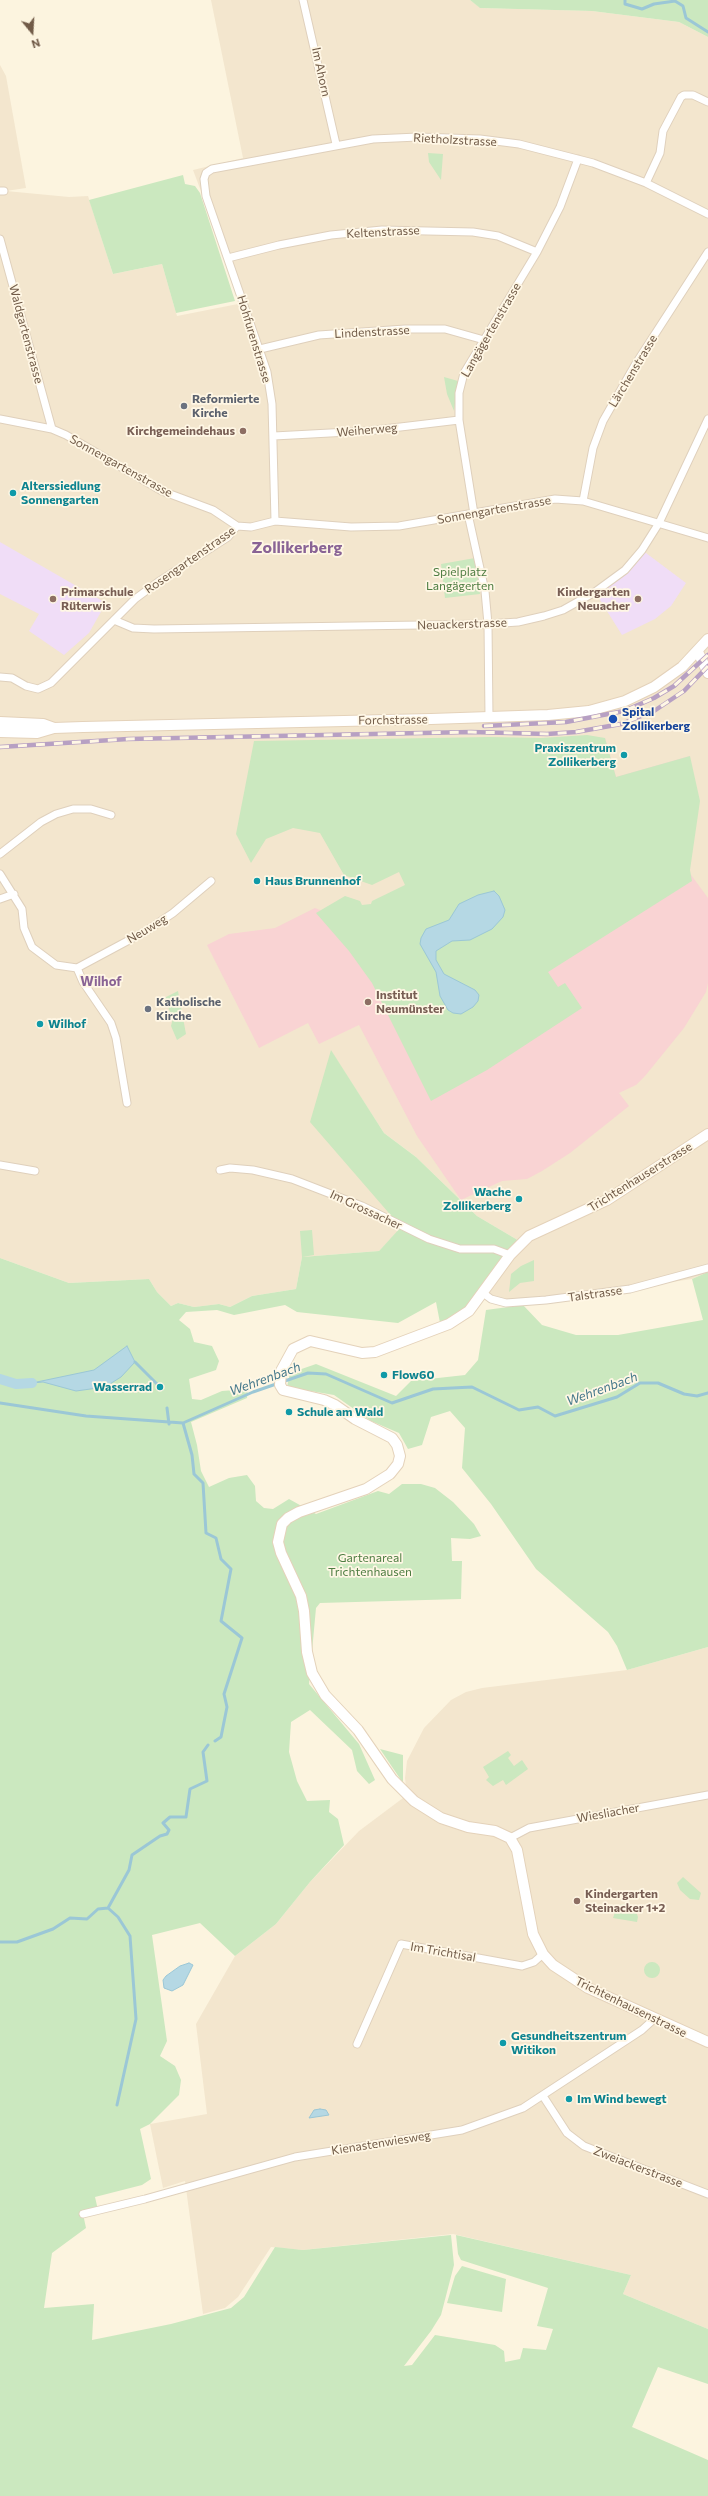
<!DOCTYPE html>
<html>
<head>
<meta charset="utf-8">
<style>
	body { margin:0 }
	#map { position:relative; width:708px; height:2496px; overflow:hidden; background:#fcf4df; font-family:Commissioner,sans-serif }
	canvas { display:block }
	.north { position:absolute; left:12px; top:12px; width:40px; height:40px; -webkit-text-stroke:3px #fff7e5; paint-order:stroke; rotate:162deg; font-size:11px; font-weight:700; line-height:16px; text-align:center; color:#715b48 }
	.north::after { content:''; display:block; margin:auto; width:14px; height:18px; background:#715b48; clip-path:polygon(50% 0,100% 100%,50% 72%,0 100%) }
</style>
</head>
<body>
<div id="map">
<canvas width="708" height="2496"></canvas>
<div class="north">N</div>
</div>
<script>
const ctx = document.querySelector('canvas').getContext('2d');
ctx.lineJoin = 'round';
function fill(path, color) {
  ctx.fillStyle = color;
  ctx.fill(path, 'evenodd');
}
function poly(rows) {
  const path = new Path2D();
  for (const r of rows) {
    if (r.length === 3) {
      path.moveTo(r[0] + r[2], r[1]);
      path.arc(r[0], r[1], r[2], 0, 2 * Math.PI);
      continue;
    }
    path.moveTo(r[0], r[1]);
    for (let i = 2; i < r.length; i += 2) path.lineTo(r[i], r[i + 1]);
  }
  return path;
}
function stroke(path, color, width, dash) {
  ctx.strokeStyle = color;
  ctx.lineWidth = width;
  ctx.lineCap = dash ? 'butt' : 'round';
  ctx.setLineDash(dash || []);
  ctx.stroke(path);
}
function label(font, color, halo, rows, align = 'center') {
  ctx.font = font + ' Commissioner,sans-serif';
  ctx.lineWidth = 3.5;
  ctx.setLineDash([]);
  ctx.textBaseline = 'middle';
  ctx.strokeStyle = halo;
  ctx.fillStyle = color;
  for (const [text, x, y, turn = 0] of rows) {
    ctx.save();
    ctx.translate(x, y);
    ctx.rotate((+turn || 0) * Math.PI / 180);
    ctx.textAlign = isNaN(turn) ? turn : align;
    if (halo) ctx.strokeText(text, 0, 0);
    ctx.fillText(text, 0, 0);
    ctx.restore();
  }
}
const residential = poly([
	[211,0,470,0,481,8,592,11,679,22,708,37,708,1272,692,1279,546,1300,506,1303,483,1293,521,1242,477,1216,416,1157,384,1133,331,1051,402,1227,379,1251,302,1257,296,1289,252,1296,230,1307,219,1304,194,1307,178,1303,171,1306,157,1292,149,1279,69,1283,0,1258,0,65,6,76,26,188,6,191,69,197,88,196,113,274,162,264,177,316,243,303,193,170,243,158],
	[708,1647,708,2329,623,2294,631,2275,453,2234,303,2250,271,2247,238,2297,225,2308,203,2314,185,2181,163,2188,150,2124,207,2114,196,2024,235,1956,276,1924,310,1882,359,1831,407,1795,405,1778,407,1761,424,1728,451,1700,466,1692,482,1688,627,1670]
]);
const education = poly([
	[0,542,106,603,89,633,64,655,29,631,39,614,0,594],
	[642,550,686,583,671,606,655,619,622,635,595,592]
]);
const medical = poly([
	[605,738,616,777,690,756,686,868,708,898,708,983,706,992,684,1028,645,1076,636,1085,619,1093,629,1106,570,1153,542,1171,527,1179,502,1181,461,1200,417,1136,359,1025,319,1044,308,1023,259,1048,207,945,229,934,275,928,315,908,359,926]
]);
const green = poly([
	[470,0,708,0,708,37,679,22,592,11,480,8],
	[428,153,443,154,441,180,429,162],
	[183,175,185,184,195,186,200,193,235,301,176,313,162,264,113,274,89,200],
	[444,377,458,381,454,411,447,394],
	[475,558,480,594,445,598,441,564],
	[587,735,605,738,616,777,690,756,700,801,690,870,692,881,548,972,558,987,565,983,582,1008,487,1070,431,1101,372,983,349,951,316,913,345,896,360,901,362,905,371,904,372,901,405,885,399,872,372,885,344,875,320,833,293,828,266,839,251,863,236,834,254,741,489,737,541,738],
	[178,991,186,1034,177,1040,171,1026,173,1018,164,998],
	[331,1050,384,1133,416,1157,477,1216,521,1242,475,1304,441,1328,436,1302,398,1323,297,1312,285,1305,234,1315,217,1310,186,1312,179,1320,190,1329,194,1342,212,1346,219,1361,216,1370,189,1379,192,1399,201,1400,222,1391,248,1389,247,1398,191,1422,197,1445,201,1471,209,1487,229,1478,247,1475,255,1486,256,1501,264,1508,273,1509,289,1499,316,1514,378,1491,389,1494,402,1484,421,1484,435,1488,453,1502,474,1524,481,1536,470,1539,451,1538,452,1561,462,1561,461,1599,320,1603,316,1608,309,1684,359,1744,375,1780,369,1784,357,1771,352,1750,310,1710,291,1722,289,1752,297,1781,307,1801,330,1800,329,1812,338,1819,344,1845,310,1882,276,1924,235,1956,200,1923,152,1935,167,2041,160,2056,175,2066,181,2080,179,2095,150,2124,140,2129,151,2179,142,2185,95,2197,98,2210,83,2214,86,2228,52,2253,44,2308,94,2304,92,2340,171,2324,231,2308,244,2297,275,2247,303,2250,451,2235,454,2265,441,2315,431,2331,404,2366,412,2365,435,2335,495,2345,504,2351,505,2362,520,2359,523,2348,546,2350,553,2329,537,2326,548,2288,461,2260,458,2254,456,2235,631,2275,623,2294,708,2329,708,2384,658,2367,632,2427,708,2460,708,2496,0,2496,0,1258,69,1283,149,1279,157,1292,171,1306,178,1303,194,1307,219,1304,230,1307,252,1296,296,1289,302,1257,379,1251,401,1227,310,1122],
	[312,1230,314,1255,302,1257,300,1231],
	[534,1260,534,1281,520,1283,509,1292,511,1274,521,1266],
	[708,1272,708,1647,627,1670,617,1646,608,1632,536,1569,491,1504,462,1468,465,1428,450,1411,431,1417,422,1445,408,1449,399,1433,371,1421,334,1395,287,1387,290,1373,316,1364,396,1396,411,1381,465,1375,478,1360,486,1310,523,1305,542,1325,576,1335,618,1335,703,1320,692,1279],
	[380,1749,403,1755,403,1783],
	[508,1751,511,1755,508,1758,514,1766,522,1760,528,1769,506,1785,503,1780,493,1786,486,1780,489,1777,483,1767],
	[683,1877,701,1893,699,1900,690,1899,680,1890,677,1883],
	[624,1904,634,1906,638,1917,637,1922,613,1918,617,1906],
	[652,1970,8],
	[462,2266,506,2279,502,2312,447,2303,455,2276]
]);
const water = poly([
	[494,891,499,896,505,910,503,917,492,929,470,940,452,941,436,951,436,960,444,974,475,990,479,995,478,1001,473,1007,461,1014,453,1013,448,1010,440,996,436,972,420,944,421,938,426,929,449,920,459,904,478,895,494,891],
	[127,1346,135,1362,121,1377,105,1387,76,1391,43,1382,32,1383,94,1370,127,1346],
	[189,1963,193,1965,183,1985,172,1991,164,1988,163,1980,166,1976,180,1966,189,1963],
	[320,2109,326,2110,329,2115,309,2118,314,2110,320,2109]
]);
const stream = poly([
	[625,0,625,4,642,9,654,4,675,1,683,6,686,18,708,32],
	[135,1362,160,1387],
	[0,1403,86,1416,183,1423,253,1392,308,1373,326,1374,392,1403,433,1389,472,1387,519,1410,538,1407,555,1416,617,1397,640,1383,658,1383,684,1394,697,1396,708,1393],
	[167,1408,169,1424],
	[183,1423,192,1455,194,1474,203,1483,206,1533,216,1538,221,1559,231,1569,221,1621,242,1638,224,1694,227,1707,221,1737,215,1741],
	[108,1908,118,1917,130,1936,136,2019,117,2105],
	[0,1942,17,1942,53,1929,70,1918,87,1919,98,1909,108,1908,129,1870,132,1855,160,1836,167,1834,169,1830,163,1823,170,1817,186,1817,190,1789,207,1781,203,1752,208,1745]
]);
const canal = poly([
	[0,1379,16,1384,32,1383]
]);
const street = poly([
	[303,0,336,144],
	[646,183,660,153,663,131,681,97,684,95,693,95,708,102],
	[0,191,4,191],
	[0,239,52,429],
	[228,258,279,245,331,235,382,230,473,232,498,236,537,252],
	[260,349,319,335,405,329,445,329,484,340],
	[0,419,52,429,66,435,162,491,213,510,237,526],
	[274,436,367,431,459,420],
	[583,501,593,448,603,421,635,365,708,252],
	[468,514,485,591,488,624,489,717],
	[474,514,459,420,459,393,464,373,537,252,560,207,578,159],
	[275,521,272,404,267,372,206,196,204,179,206,173,212,169,373,139,418,137,480,139,519,144,593,163,646,183,708,214],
	[237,526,251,527,275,521,351,527,399,526,555,499,583,501,708,538],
	[114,620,133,628,154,629,488,624,518,622,544,616,563,610,595,592,625,570,642,550,659,523,708,419],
	[0,677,12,678,26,686,38,689,51,683,135,599,158,582,228,537,237,526],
	[0,854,41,822,56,814,73,809,91,809,111,815],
	[0,874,22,909,24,928,32,947,56,965,77,968],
	[0,899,14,894],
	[77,968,146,931,173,913,211,881],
	[77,968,83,982,111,1023,116,1038,127,1103],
	[0,1165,35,1171],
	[220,1170,230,1168,253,1170,292,1179,362,1206,429,1239,460,1249,494,1249,510,1255],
	[483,1293,491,1299,506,1303,546,1300,630,1289,708,1268],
	[510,1838,529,1828,708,1795],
	[357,2044,401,1944,522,1966,534,1962,543,1954],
	[543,2096,567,2133,584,2146,708,2194],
	[83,2214,145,2199,295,2157,462,2130,523,2108,642,2030,654,2019]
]);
const secondary = poly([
	[698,652,708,673],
	[0,722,43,724,54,728],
	[0,732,37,733,54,728,83,727,431,719,548,715,589,711,625,701,654,687,682,667,708,639],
	[708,1134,607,1200,529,1236,510,1255,469,1311,449,1324,375,1352,362,1353,310,1341,293,1349,281,1371,280,1385,283,1390,324,1400,335,1405,355,1419,392,1438,397,1445,400,1456,398,1464,390,1474,366,1489,299,1512,288,1518,282,1524,278,1542,281,1553,301,1596,304,1611,307,1652,312,1673,325,1695,358,1730,392,1779,414,1801,441,1818,468,1827,495,1831,510,1838,517,1850,533,1934,543,1954,553,1965,588,1988,708,2042]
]);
const rail = poly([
	[484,726,566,722,624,711,654,698,674,686,708,655],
	[0,747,128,739,471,732,547,734,576,732,621,724,654,711,684,691,708,666]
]);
const markers = [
	[184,406,4,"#6b7280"],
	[243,431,4,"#8d6e63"],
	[13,493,4,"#0f9aa8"],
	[53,599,4,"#8d6e63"],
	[638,599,4,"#8d6e63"],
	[613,719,5,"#1a4fb4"],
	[624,755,4,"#0f9aa8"],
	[257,881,4,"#0f9aa8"],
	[368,1002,4,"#8d6e63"],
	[148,1009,4,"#6b7280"],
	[40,1024,4,"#0f9aa8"],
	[519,1199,4,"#0f9aa8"],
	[384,1375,4,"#0f9aa8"],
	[160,1387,4,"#0f9aa8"],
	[289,1412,4,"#0f9aa8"],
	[577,1901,4,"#8d6e63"],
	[503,2043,4,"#0f9aa8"],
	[569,2099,4,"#0f9aa8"]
];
const streetNames = [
	["Im Ahorn",321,72,78],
	["Rietholzstrasse",455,140,3],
	["Keltenstrasse",383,232,-3],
	["Langägertenstrasse",491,330,-60],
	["Lindenstrasse",372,332,-3],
	["Waldgartenstrasse",26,334,75],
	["Hohfurenstrasse",254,339,73],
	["Lärchenstrasse",633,371,-59],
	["Weiherweg",367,430,-5],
	["Sonnengartenstrasse",121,466,29],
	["Sonnengartenstrasse",494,510,-10],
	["Rosengartenstrasse",190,560,-35],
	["Neuackerstrasse",462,624,-2],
	["Forchstrasse",393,720,-1],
	["Neuweg",147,929,-31],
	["Trichtenhauserstrasse",640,1177,-32],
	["Im Grossacher",366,1210,25],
	["Talstrasse",595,1294,-8],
	["Wiesliacher",608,1813,-10],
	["Im Trichtisal",443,1952,10],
	["Trichtenhausenstrasse",631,2007,26],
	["Kienastenwiesweg",381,2143,-9],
	["Zweiackerstrasse",638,2167,21]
];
const worshipNames = [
	["Reformierte",192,399],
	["Kirche",192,413],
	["Katholische",156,1002],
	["Kirche",156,1016]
];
const educationNames = [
	["Kirchgemeindehaus",235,431,"right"],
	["Primarschule",61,592],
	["Rüterwis",61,606],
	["Kindergarten",630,592,"right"],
	["Neuacher",630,606,"right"],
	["Institut",376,995],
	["Neumünster",376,1009],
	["Kindergarten",585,1894],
	["Steinacker 1+2",585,1908]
];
const cultureNames = [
	["Alterssiedlung",21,486],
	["Sonnengarten",21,500],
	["Praxiszentrum",616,748,"right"],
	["Zollikerberg",616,762,"right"],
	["Haus Brunnenhof",265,881],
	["Wilhof",48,1024],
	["Wache",511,1192,"right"],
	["Zollikerberg",511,1206,"right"],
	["Flow60",392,1375],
	["Wasserrad",152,1387,"right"],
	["Schule am Wald",297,1412],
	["Gesundheitszentrum",511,2036],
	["Witikon",511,2050],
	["Im Wind bewegt",577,2099]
];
const parkNames = [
	["Spielplatz",460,572],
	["Langägerten",460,586],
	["Gartenareal",370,1558],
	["Trichtenhausen",370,1572]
];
const transitNames = [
	["Spital",622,712],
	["Zollikerberg",622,726]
];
const neighbourhoodNames = [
	["Wilhof",101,982]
];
const waterNames = [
	["Wehrenbach",265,1379,-20],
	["Wehrenbach",602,1389,-20]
];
const districtNames = [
	["Zollikerberg",297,548]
];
fill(residential, '#f3e6ce');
fill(education, '#f0ddf7');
fill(medical, '#f9d3d3');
fill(green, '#cbe8bf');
fill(water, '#b5d8e4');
stroke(water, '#9bc7d6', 1);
stroke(stream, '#9bc7d6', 3);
stroke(canal, '#b5d8e4', 10);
stroke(street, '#dfd0bc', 9);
stroke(secondary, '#e4d2ba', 12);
stroke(street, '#fff', 7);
stroke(secondary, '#fff', 10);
stroke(rail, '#b7a0c3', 4.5);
stroke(rail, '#fff7e5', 3, [9]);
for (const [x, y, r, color] of markers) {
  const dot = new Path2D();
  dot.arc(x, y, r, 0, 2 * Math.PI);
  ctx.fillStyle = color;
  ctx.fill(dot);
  stroke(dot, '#fff7e5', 1.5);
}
label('12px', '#715b48', '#fff7e5', streetNames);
label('bold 12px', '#5b616d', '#fff7e5', worshipNames, 'left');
label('bold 12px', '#785e54', '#fff7e5', educationNames, 'left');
label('bold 12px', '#0d838f', '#fff7e5', cultureNames, 'left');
label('12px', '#4e7d42', '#fff7e5', parkNames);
label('bold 12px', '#164399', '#fff7e5', transitNames, 'left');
label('bold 13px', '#896395', '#fff7e5', neighbourhoodNames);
label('italic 13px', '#45788b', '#fff7e5', waterNames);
label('bold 16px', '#896395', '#fff7e5', districtNames);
</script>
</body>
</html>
